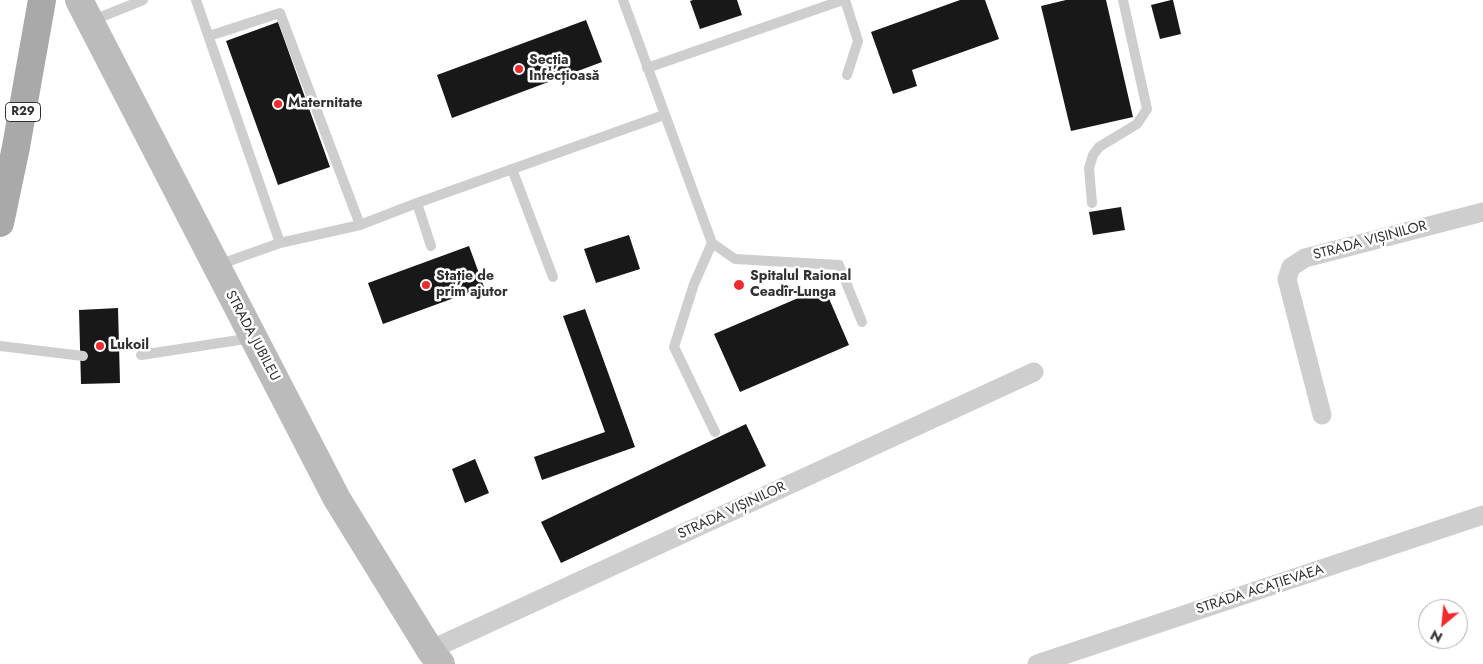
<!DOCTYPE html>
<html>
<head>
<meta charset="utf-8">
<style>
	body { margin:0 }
	#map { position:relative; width:1483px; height:664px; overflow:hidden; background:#fff; font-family:Jost,sans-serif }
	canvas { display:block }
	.north { position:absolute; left:1418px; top:599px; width:50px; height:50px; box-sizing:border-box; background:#fff; border:1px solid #adadad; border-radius:50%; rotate:208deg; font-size:14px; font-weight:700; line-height:20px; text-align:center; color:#313131 }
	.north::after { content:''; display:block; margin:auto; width:18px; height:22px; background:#ef2b2d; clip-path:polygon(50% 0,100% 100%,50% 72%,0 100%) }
</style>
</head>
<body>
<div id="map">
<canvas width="1483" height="664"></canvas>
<div class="north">N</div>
</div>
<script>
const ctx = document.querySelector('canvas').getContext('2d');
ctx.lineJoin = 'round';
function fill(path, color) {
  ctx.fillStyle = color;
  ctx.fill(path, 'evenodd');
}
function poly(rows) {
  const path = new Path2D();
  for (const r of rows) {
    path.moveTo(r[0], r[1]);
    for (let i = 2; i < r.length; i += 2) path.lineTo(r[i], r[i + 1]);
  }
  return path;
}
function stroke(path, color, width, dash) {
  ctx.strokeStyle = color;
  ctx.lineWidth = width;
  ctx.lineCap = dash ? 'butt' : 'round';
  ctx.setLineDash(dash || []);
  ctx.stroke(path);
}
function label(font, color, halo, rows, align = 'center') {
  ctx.font = font + ' Jost,sans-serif';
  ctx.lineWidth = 5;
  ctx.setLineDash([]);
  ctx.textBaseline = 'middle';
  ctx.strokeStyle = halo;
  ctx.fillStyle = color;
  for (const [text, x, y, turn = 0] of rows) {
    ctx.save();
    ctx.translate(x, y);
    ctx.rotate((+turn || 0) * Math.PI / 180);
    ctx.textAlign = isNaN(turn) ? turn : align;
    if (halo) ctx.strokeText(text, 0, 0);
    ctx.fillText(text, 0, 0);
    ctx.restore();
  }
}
const building = poly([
	[693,0,737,0,742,15,700,29,690,1],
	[960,0,985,0,999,39,912,70,917,86,893,94,871,32],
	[1066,0,1106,0,1133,117,1071,131,1041,6],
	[1171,0,1173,0,1181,34,1160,39,1151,5],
	[586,20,602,62,452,118,437,75],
	[278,22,330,167,278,185,226,41],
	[1121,207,1125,230,1093,235,1089,212],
	[629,235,640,269,596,283,584,249],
	[469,246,484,287,383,324,368,283],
	[824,287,849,345,740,392,714,334],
	[118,308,120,383,81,384,79,310],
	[585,309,635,447,542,480,534,457,605,432,563,316],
	[746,424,766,466,561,563,541,522],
	[475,459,489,493,465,503,452,469]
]);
const service = poly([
	[196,0,280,243],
	[623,0,712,243,694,284,674,347,715,432],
	[845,0,858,41,847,75],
	[91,21,143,0],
	[209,36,280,13,360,225],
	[647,68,843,0],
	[512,169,553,277],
	[417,203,431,246],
	[1092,203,1089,168,1093,155,1099,147,1137,124,1147,109,1123,0],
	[712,243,735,259,839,265,862,322],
	[218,265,280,243,360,225,417,203,664,115],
	[0,346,83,356],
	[141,355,252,338]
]);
const minor = poly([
	[1322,415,1287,279,1291,267,1305,258,1483,212],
	[430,650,1034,372],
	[1037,664,1483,515]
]);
const secondary = poly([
	[79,0,337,499,430,650,441,664]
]);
const primary = poly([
	[0,223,16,147,42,0]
]);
const markers = [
	[519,69,5,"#ef2b2d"],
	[278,104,5,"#ef2b2d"],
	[426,285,5,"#ef2b2d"],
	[739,285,6,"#ef2b2d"],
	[100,346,5,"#ef2b2d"]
];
const shields = [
	[23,112,35]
];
const shieldNames = [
	["R29",23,112]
];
const poiNames = [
	["Secția",529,61],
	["Infecțioasă",529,77],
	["Maternitate",288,104],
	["Stație de",436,277],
	["prim ajutor",436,293],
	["Spitalul Raional",750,277],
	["Ceadîr-Lunga",750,293],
	["Lukoil",110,346]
];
const streetNames = [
	["STRADA VIȘINILOR",1370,241,-15],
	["STRADA JUBILEU",252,336,62],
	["STRADA VIȘINILOR",732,511,-25],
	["STRADA ACAȚIEVAEA",1260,590,-18]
];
fill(building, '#181818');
stroke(service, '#cecece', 10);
stroke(minor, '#cecece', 19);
stroke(secondary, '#bbb', 28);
stroke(primary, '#a9a9a9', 28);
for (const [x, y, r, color] of markers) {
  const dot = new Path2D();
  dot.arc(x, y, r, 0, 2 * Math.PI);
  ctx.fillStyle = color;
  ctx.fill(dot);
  stroke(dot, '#fff', 2);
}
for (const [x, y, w] of shields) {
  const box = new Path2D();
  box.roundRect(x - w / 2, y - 9.5, w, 19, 4);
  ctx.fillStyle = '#fff';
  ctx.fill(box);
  stroke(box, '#313131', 1);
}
label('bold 12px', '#313131', null, shieldNames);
label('bold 14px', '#313131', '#fff', poiNames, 'left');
label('14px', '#313131', '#fff', streetNames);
</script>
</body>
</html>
